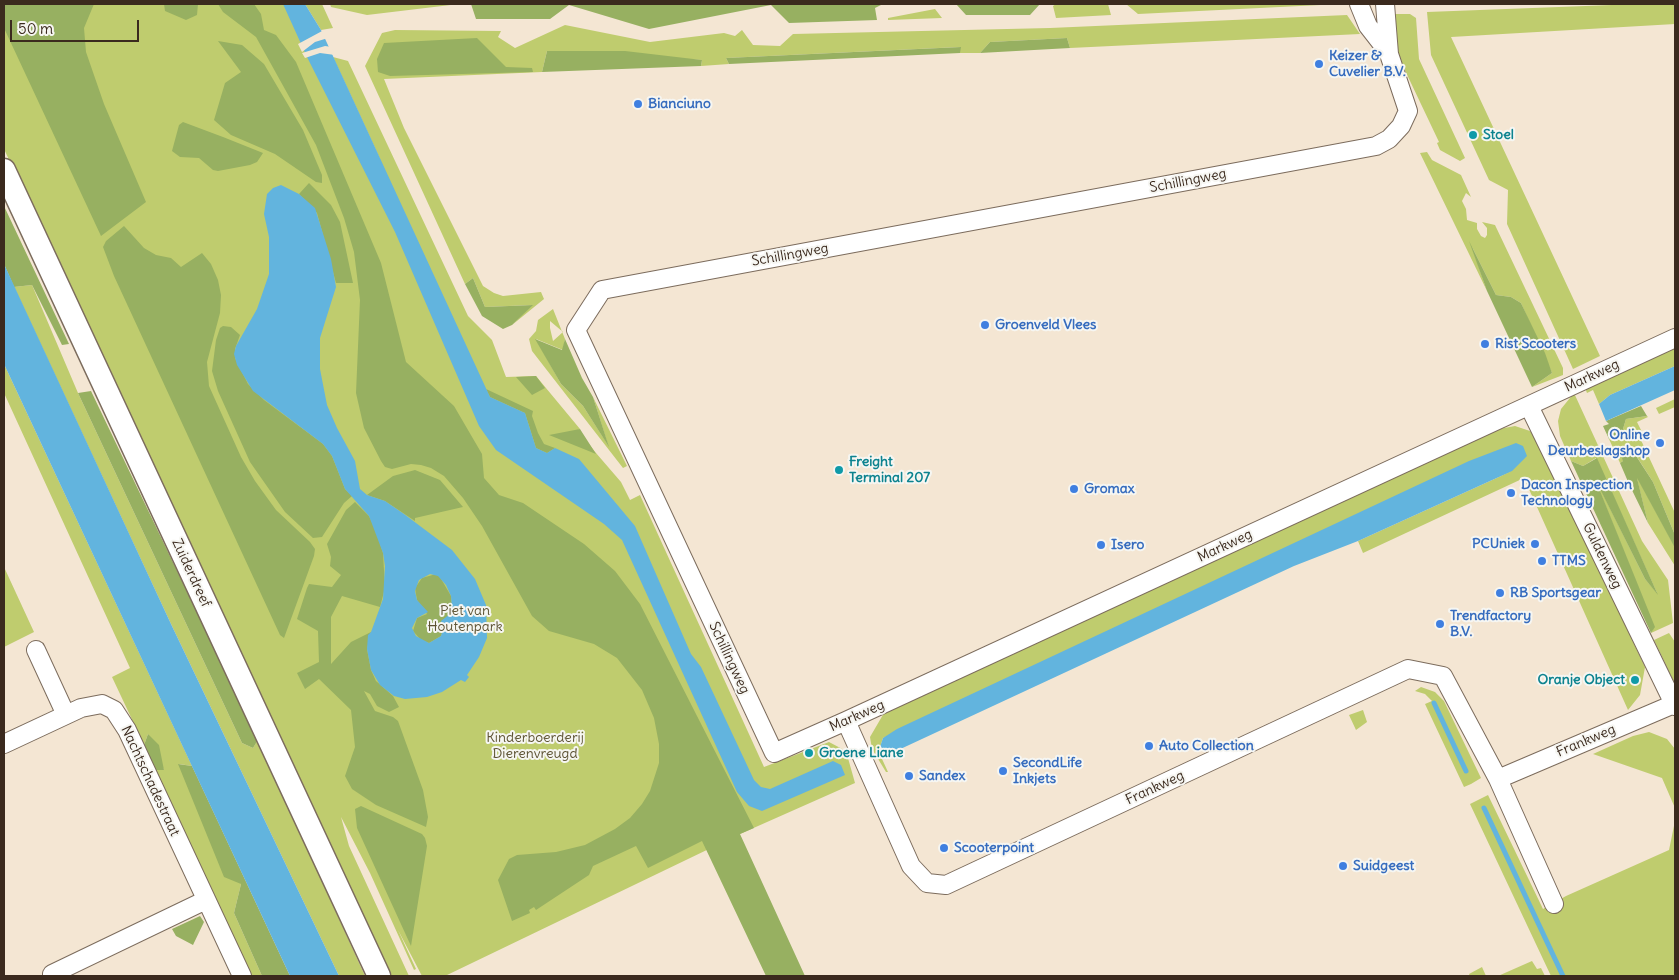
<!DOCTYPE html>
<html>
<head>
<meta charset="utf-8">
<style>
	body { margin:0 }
	#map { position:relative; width:1679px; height:980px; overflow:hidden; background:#f4e6d3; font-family:Delius,sans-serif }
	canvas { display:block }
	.frame { position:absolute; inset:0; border:5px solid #3b2a1e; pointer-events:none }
	.scale { position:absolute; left:10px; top:20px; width:129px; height:22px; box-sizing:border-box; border:2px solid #3b2a1e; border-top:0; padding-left:6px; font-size:15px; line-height:18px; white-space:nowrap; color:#3b2a1e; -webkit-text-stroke:4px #f6f6f2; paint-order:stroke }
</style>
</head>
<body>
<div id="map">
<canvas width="1679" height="980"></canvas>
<div class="frame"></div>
<div class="scale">50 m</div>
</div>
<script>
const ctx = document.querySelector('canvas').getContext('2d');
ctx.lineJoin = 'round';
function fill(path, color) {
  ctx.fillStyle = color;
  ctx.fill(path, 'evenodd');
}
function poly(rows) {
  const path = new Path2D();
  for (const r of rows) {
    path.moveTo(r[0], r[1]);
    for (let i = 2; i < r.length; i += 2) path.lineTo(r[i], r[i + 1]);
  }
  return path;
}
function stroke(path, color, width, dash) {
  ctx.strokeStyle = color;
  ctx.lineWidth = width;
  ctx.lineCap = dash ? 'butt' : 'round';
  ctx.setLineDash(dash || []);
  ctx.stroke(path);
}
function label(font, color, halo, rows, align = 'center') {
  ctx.font = font + ' Delius,sans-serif';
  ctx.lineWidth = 4;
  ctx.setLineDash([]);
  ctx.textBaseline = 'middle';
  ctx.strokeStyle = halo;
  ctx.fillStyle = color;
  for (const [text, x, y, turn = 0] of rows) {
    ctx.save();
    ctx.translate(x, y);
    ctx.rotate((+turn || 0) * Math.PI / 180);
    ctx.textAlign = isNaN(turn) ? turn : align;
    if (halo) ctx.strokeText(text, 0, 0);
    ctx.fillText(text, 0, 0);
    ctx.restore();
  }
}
const green = poly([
	[4,4,295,4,380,159,333,57,348,61,468,316,492,340,506,377,536,376,580,429,578,430,596,453,621,482,630,500,640,495,764,767,829,742,846,751,855,783,740,834,445,976,422,976,398,930,416,969,414,970,370,873,341,817,349,846,409,976,389,976,4,149],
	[305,4,322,4,333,28,321,30],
	[330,4,459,4,367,15,331,7],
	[1056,4,1108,4,1111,15,1056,18,1053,6],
	[1126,4,1341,4,1138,14],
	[1638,4,1675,4,1675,24,1451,37,1600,356,1573,369,1507,224,1508,190,1489,180,1431,55,1427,12],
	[935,9,942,18,888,20,888,18],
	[1391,14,1410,14,1416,18,1419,59,1465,158,1460,161,1440,150,1437,143,1439,142,1401,62,1395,42],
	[1347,15,1360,34,1070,48,1067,38,990,42,980,53,960,53,960,47,726,58,729,64,701,66,702,60,547,51,542,72,384,79,404,128,483,286,494,293,503,296,541,292,544,299,512,325,532,305,485,307,473,278,465,284,365,66,382,33,395,30,501,31,498,37,515,48,565,25,650,42,724,33,735,36,742,30,753,45,780,46,793,34,1050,28],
	[1427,152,1432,160,1461,175,1471,197,1466,193,1462,201,1466,209,1467,220,1477,223,1477,229,1481,236,1485,238,1487,235,1487,228,1482,222,1495,225,1563,368,1563,375,1532,387,1552,373,1521,303,1511,297,1496,295,1472,247,1487,291,1420,153],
	[32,285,78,393,242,743,253,748,258,740,365,976,339,976,171,624,14,287],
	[553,309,565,339,563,350,536,339,561,384,583,406,608,445,593,397,627,466,623,468,532,351,529,339,536,331,538,320],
	[550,321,563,332,553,341,550,328],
	[1675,345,1675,366,1610,395,1599,404,1593,390,1587,393,1585,388],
	[4,364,192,766,179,764,241,884,234,913,262,976,252,976,156,770,164,770,148,734,144,745,112,677,130,668,4,393],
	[1574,393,1642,541,1668,580,1673,623,1651,633,1654,627,1592,472,1645,579,1657,593,1596,458,1583,466,1571,461,1560,436,1558,421,1561,409],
	[1675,399,1675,407,1659,414,1656,408],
	[1647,416,1648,417,1637,422,1644,436,1640,438,1675,513,1675,535,1653,482,1630,446,1623,461,1620,463,1609,439,1626,434,1623,429,1626,419],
	[1515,426,1530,431,1538,441,1645,667,1640,695,1628,710,1524,478,1363,553,1358,541,1512,471,883,738,880,747,877,748,888,772,886,772,872,749,870,737,884,713,1499,429],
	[1636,475,1675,547,1675,566,1648,523],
	[4,567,34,632,4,647],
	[1669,633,1675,642,1675,684,1654,640],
	[1421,687,1435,692,1444,701,1481,778,1471,784,1464,787,1425,704,1432,701,1425,694,1415,691],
	[1363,710,1367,722,1356,730,1349,715],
	[1649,732,1667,739,1675,749,1675,808,1662,778,1593,754,1633,736],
	[1488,795,1543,909,1566,896,1669,850,1675,821,1675,976,1551,976,1470,804],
	[1532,961,1537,969,1541,968,1545,976,1498,976],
	[1482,967,1486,976,1470,976,1469,974]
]);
const forest = poly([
	[4,4,94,4,84,28,86,52,104,104,146,202,101,236,4,28],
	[164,4,198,4,197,15,186,20,165,11],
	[218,4,254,4,261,14,264,30,276,35,296,62,381,263,406,362,454,406,482,454,484,478,499,495,523,503,584,544,615,571,640,604,754,828,740,834,805,976,766,976,702,841,648,868,636,846,593,866,589,875,536,910,534,907,529,910,530,913,512,921,498,880,509,859,517,855,556,852,585,845,615,829,630,818,642,804,650,791,659,763,659,744,654,718,642,690,617,658,594,644,549,631,532,616,482,526,463,498,444,476,431,468,421,465,411,464,392,469,385,467,381,461,364,428,356,393,360,300,354,252,344,218,316,145,256,37,223,12],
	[471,4,569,5,883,4,875,8,877,20,789,23,771,5,649,29,569,5,550,19,476,19],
	[956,4,1040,4,1030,15,966,15],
	[477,38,506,67,532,68,533,72,390,76,378,72,377,59,384,43],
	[1067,38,1070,48,980,53,990,42],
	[218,41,242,45,264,64,303,130,322,175,322,183,316,182,275,154,231,135,214,120,225,83,241,72],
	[961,47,960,53,729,64,726,58],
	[547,51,625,51,702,60,701,66,542,72],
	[183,122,223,137,263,153,257,162,250,165,218,171,213,170,199,158,180,157,172,151,179,125],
	[309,183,331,205,340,222,353,283,336,283,317,213,299,194],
	[4,206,69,344,62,345,32,285,14,287,4,264],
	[124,226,144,248,156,255,171,258,181,267,202,253,211,264,218,280,221,295,220,313,207,362,209,386,241,457,255,481,276,510,310,542,315,549,314,556,284,638,280,635,114,276,103,247,106,241],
	[1469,241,1496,295,1511,297,1521,303,1545,353,1552,373,1532,387,1487,291],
	[473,278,485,307,533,305,512,325,503,329,482,316,465,284],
	[223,326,231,327,240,335,235,349,235,358,248,384,264,400,323,444,332,456,345,489,352,496,344,503,322,537,313,538,285,512,250,462,218,391,212,371,216,340,220,328],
	[535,339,562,350,565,339,582,378,593,397,609,447,583,406,561,384],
	[536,376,545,388,532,395,516,377],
	[486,389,533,411,532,416,538,433,544,444,555,448,547,453,536,448,525,413,490,397],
	[91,391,258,740,253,748,242,743,78,393],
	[1641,406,1647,416,1626,419,1623,429,1627,434,1609,439,1603,426,1609,424,1606,421],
	[580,429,596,454,549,435],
	[1629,445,1653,482,1675,535,1675,548,1637,478,1648,523,1629,484,1620,463,1623,461,1622,458],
	[1597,458,1658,595,1645,579,1596,481,1655,627,1651,633,1571,461,1583,466],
	[415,470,440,480,463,507,415,518,415,521,385,501,367,495,393,476],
	[355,502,369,516,375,528,383,553,385,588,380,607,342,596,331,617,331,664,351,642,371,632,367,649,371,670,376,681,393,696,399,707,389,712,377,706,370,694,364,691,375,711,393,717,398,721,423,790,428,817,426,827,376,805,352,789,345,776,355,747,351,710,319,679,305,689,297,673,319,662,318,631,297,619,307,588,309,584,332,587,341,575,330,566,331,557,327,544,346,510],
	[436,574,440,577,451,596,452,609,446,619,441,636,429,643,421,640,413,631,417,618,427,614,417,600,415,588,422,578],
	[148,734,159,745,164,770,156,770,144,745],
	[178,764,192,766,290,976,262,976,234,913,241,884,224,877],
	[361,806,422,834,425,838,427,846,411,946,357,828,355,809],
	[200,916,204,922,193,945,176,936,172,929]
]);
const water = poly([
	[283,4,305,4,321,30,490,397,525,413,536,448,547,453,555,448,579,459,635,526,691,654,701,667,754,780,761,787,770,789,833,761,841,765,845,775,762,811,749,806,737,792,622,540,604,524,496,450,479,426,395,232,307,57],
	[281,185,299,194,315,208,331,259,336,287,320,338,320,369,327,405,337,428,355,461,360,489,367,495,385,501,404,514,452,550,475,579,486,605,487,638,479,657,467,675,469,677,465,682,461,680,442,692,427,697,405,699,394,696,380,685,371,670,367,649,368,635,371,632,383,599,385,566,383,553,369,516,345,489,332,456,323,444,253,391,237,365,234,354,236,346,257,309,269,274,269,237,264,214,267,194,273,188],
	[430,574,438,576,446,585,451,596,452,609,450,614,441,621,443,629,441,636,429,643,416,636,412,628,417,618,428,612,417,600,415,591,419,580],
	[4,264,171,624,339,976,290,976,4,364],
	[1675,366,1675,390,1606,421,1599,404,1610,395],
	[1516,443,1523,446,1527,456,1512,471,1358,541,1294,566,894,752,880,747,883,738,897,729,1469,461]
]);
const pier = poly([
	[324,30,328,38,315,42,302,52,298,44],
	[325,46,332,47,335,55,320,53,305,58,302,53]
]);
const stream = poly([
	[1434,703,1466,771],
	[1484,808,1563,976]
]);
const minor = poly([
	[1359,4,1368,26,1389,53],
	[1385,4,1389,54,1408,111,1401,126,1389,139,1376,146,602,290,576,330,774,753,846,721,1675,338],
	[1529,406,1675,706],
	[36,650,66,715],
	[846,721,911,866,927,883,946,885,1408,669,1443,676,1498,779,1674,704],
	[4,744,81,708,102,704,114,710,127,730,242,976],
	[1498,779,1554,904],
	[52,974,206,900]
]);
const tertiary = poly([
	[4,170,379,976]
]);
const markers = [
	[1319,64,5,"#3f7fe0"],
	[638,104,5,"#3f7fe0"],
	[1473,135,5,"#0f9aa8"],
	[985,325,5,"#3f7fe0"],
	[1485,344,5,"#3f7fe0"],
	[1660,443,5,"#3f7fe0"],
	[839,470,5,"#0f9aa8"],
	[1074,489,5,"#3f7fe0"],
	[1511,493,5,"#3f7fe0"],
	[1535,544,5,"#3f7fe0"],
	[1101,545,5,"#3f7fe0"],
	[1542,561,5,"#3f7fe0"],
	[1500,593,5,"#3f7fe0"],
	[1440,624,5,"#3f7fe0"],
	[1635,680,5,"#0f9aa8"],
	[1149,746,5,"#3f7fe0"],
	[809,753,5,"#0f9aa8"],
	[1003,771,5,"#3f7fe0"],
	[909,776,5,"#3f7fe0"],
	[944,848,5,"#3f7fe0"],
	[1343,866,5,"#3f7fe0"]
];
const shopNames = [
	["Keizer &",1329,56],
	["Cuvelier B.V.",1329,72],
	["Bianciuno",648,104],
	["Groenveld Vlees",995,325],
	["Rist Scooters",1495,344],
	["Online",1650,435,"right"],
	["Deurbeslagshop",1650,451,"right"],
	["Dacon Inspection",1521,485],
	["Technology",1521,501],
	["Gromax",1084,489],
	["PCUniek",1525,544,"right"],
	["Isero",1111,545],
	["TTMS",1552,561],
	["RB Sportsgear",1510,593],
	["Trendfactory",1450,616],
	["B.V.",1450,632],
	["Auto Collection",1159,746],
	["SecondLife",1013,763],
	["Inkjets",1013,779],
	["Sandex",919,776],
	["Scooterpoint",954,848],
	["Suidgeest",1353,866]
];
const cultureNames = [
	["Stoel",1483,135],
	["Freight",849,462],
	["Terminal 207",849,478],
	["Oranje Object",1625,680,"right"],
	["Groene Liane",819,753]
];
const streetNames = [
	["Schillingweg",1188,181,-11],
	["Schillingweg",790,255,-10],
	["Markweg",1592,376,-25],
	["Markweg",1225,546,-25],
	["Guldenweg",1602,556,64],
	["Zuiderdreef",191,573,65],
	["Schillingweg",729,658,65],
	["Markweg",857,716,-24],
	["Frankweg",1586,741,-23],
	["Nachtschadestraat",150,781,65],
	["Frankweg",1155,788,-25]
];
const parkNames = [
	["Piet van",465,611],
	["Houtenpark",465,627],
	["Kinderboerderij",535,738],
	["Dierenvreugd",535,754]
];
fill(green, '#bfcc6e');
fill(forest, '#97b061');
fill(water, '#62b4de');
fill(pier, '#f4e6d3');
stroke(stream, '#62b4de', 5);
stroke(minor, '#7c6c5d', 20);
stroke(tertiary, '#7c6c5d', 25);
stroke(minor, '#fff', 18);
stroke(tertiary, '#fff', 22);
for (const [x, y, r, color] of markers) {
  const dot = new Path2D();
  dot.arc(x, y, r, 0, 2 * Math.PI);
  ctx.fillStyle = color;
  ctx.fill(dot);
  stroke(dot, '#f6f6f2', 2);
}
label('bold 14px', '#366cbe', '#f6f6f2', shopNames, 'left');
label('bold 14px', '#0d838f', '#f6f6f2', cultureNames, 'left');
label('14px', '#3b2a1e', '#f6f6f2', streetNames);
label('14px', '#5c5232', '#f6f6f2', parkNames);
</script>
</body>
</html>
